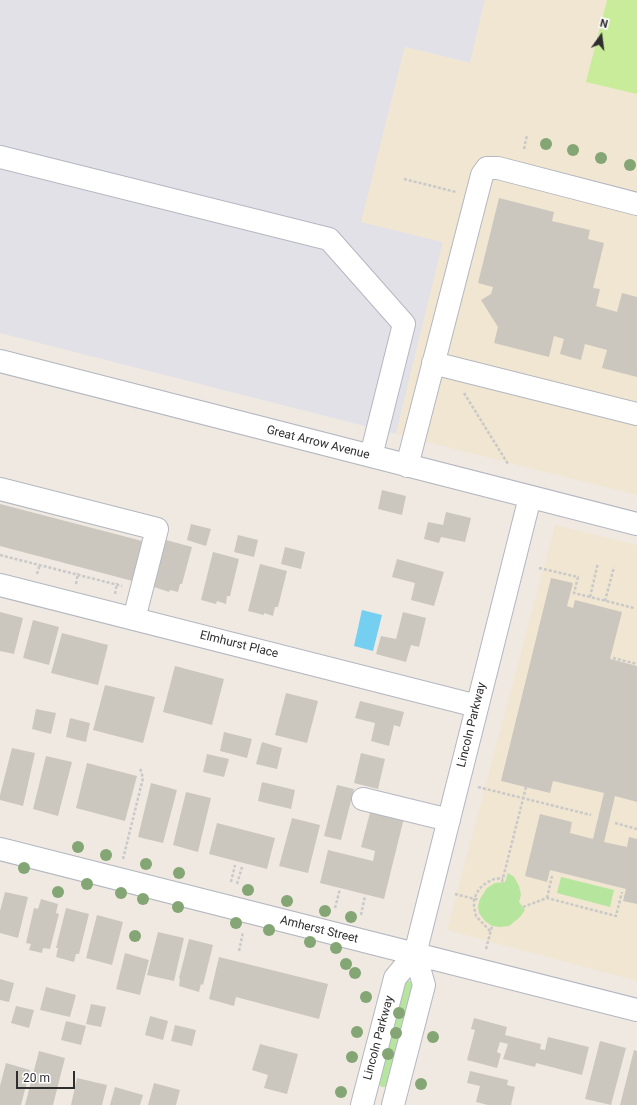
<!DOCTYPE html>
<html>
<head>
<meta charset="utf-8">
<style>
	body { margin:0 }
	#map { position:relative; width:637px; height:1105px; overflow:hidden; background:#efe9e1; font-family:Roboto,sans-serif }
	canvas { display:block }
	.north { position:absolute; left:581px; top:16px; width:40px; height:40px; -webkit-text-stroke:3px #fff; paint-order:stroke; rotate:14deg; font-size:11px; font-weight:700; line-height:16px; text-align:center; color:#2e2e2e }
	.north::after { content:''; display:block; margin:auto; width:14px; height:18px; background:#2e2e2e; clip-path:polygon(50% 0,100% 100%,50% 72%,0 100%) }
	.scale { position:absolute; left:16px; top:1071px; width:59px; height:18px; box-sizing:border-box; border:2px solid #2e2e2e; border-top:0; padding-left:5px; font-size:12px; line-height:14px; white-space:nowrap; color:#2e2e2e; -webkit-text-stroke:3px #fff; paint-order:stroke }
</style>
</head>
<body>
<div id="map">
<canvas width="637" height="1105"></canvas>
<div class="north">N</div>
<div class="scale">20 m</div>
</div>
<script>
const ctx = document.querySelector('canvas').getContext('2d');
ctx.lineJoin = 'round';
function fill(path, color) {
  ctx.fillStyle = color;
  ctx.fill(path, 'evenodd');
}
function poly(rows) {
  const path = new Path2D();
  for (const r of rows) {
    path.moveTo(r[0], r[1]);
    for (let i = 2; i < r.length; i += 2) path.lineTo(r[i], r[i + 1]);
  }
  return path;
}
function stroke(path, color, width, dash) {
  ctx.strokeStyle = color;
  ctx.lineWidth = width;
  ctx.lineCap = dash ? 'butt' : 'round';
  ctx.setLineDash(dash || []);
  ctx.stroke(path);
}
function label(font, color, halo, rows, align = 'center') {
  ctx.font = font + ' Roboto,sans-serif';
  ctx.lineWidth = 3;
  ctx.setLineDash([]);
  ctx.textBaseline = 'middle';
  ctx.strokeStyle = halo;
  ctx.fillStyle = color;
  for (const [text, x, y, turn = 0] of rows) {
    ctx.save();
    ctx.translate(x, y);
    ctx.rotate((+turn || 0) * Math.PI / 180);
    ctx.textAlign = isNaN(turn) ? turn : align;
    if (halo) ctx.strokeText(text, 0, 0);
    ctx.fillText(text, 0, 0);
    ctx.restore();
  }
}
const industrial = poly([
	[0,0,485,0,470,63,405,47,362,222,443,242,396,434,0,333]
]);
const education = poly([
	[485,0,637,0,637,495,396,434,443,242,361,222,405,47,470,63],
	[555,525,637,545,637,981,447,930]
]);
const green = poly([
	[508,873,514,877,519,886,521,895,519,902,525,910,520,917,509,926,500,927,492,926,485,921,479,913,478,906,480,899,487,888,495,883,505,882],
	[561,877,614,890,610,907,557,893],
	[406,980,413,982,416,985,387,1087,382,1087,378,1084]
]);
const pitch = poly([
	[607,0,637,0,637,94,586,82]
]);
const water = poly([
	[362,610,382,615,373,651,354,646]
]);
const building = poly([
	[499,198,554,212,552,221,590,230,588,239,604,243,593,288,600,289,596,306,617,312,622,293,637,297,637,377,602,368,607,350,585,344,581,360,560,354,564,339,554,336,549,357,494,343,498,327,481,300,491,294,493,287,478,283],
	[382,490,406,496,402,515,378,509],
	[0,504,150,543,140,583,0,546],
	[446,512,471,518,465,542,441,537,439,543,424,539,428,522,443,525],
	[191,524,211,529,206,546,187,540],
	[238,535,258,540,254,557,234,552],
	[166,540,192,547,182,584,180,584,178,592,170,590,169,592,154,587],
	[285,547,305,552,301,569,281,564],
	[213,552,239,559,230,596,227,596,226,604,217,601,216,604,201,600],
	[397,559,444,572,434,606,411,600,415,583,392,577],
	[260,564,287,571,278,607,275,607,273,616,264,613,264,615,248,611],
	[551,578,573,583,567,606,573,608,575,600,622,612,610,659,637,666,637,802,615,796,604,842,627,847,629,837,637,839,637,904,623,901,626,889,550,870,547,882,525,876,540,814,572,822,570,833,593,839,604,793,553,781,550,793,501,781],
	[0,612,23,618,14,654,0,651],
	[403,612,426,618,419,647,411,645,406,662,376,654,381,636,396,639],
	[33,620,59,627,49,665,23,658],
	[62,633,108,645,98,685,51,673],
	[175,666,224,679,212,725,163,712],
	[105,685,155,697,143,743,93,730],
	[286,693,318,701,307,743,275,735],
	[360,701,404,712,400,727,394,725,389,746,371,741,375,723,355,718],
	[36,709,56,713,51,734,32,729],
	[70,718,90,723,86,742,66,737],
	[224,732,252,739,247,758,220,751],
	[262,742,282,748,277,769,256,764],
	[12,748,35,753,23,806,0,800,0,795],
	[361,753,385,759,378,789,354,783],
	[207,754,229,759,224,777,203,772],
	[46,756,72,762,58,816,33,809],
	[87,763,137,776,125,821,76,808],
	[262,782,295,790,291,809,258,801],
	[151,783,177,790,163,843,138,837],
	[337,785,354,789,341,840,324,836],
	[186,792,211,798,198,852,173,845],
	[371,809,404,818,384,899,320,883,328,850,373,861,375,851,361,847],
	[292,818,320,825,308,873,279,866],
	[217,823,275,838,267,869,209,854],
	[5,892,28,897,18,938,0,933,0,911],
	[41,899,58,904,56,913,59,914,50,949,43,948,42,953,29,950,31,944,26,943,34,908,38,909],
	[66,908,89,914,79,954,76,954,74,962,56,957,58,948,56,948],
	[97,915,123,922,112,965,86,958],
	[158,932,184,938,174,981,147,975],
	[189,939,213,945,203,985,201,984,199,992,179,986,180,979,179,978],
	[125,953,149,960,140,995,116,989],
	[219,957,328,984,319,1019,236,997,234,1006,209,999],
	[0,979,14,983,9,1002,0,1000],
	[46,987,76,995,70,1017,40,1010],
	[91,1004,106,1007,101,1027,86,1024],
	[16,1006,34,1010,29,1028,11,1023],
	[150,1016,168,1021,163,1040,145,1035],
	[474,1018,507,1027,505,1035,541,1044,540,1049,545,1050,548,1037,589,1047,582,1075,536,1063,535,1067,503,1059,508,1044,500,1042,497,1052,501,1054,497,1068,467,1060,475,1030,471,1029],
	[66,1021,86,1026,81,1045,61,1040],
	[175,1025,196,1030,192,1046,171,1041],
	[600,1041,626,1048,611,1105,585,1099],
	[260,1044,298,1054,287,1094,264,1088,268,1075,252,1070],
	[634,1050,637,1051,637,1105,620,1105],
	[39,1051,65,1058,53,1105,25,1105],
	[6,1063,30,1070,21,1105,0,1105,0,1086],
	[470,1071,508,1080,507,1085,515,1087,511,1105,488,1105,476,1102,480,1086,467,1083],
	[77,1078,107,1085,102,1105,71,1105],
	[154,1083,180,1090,176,1105,148,1105],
	[115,1087,143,1095,140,1105,110,1105]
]);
const path = poly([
	[524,149,527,135],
	[404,179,456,192],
	[464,393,508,464],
	[0,555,122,586],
	[539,568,578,577,574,593,634,608],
	[37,574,40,564],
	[76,584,78,573],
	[115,594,117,583],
	[590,597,598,563],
	[605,601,614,567],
	[613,658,637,664],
	[478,787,591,815],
	[615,823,637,829],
	[123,859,143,778,140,768],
	[231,882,235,865],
	[502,882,526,787],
	[237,884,242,867],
	[455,894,479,900],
	[547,898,552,876],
	[523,907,547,898,616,916,622,892],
	[335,908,340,889],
	[361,915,365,896],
	[490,931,476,916,474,907,474,899,479,889,486,883,494,879,503,878],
	[486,949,492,926],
	[239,951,243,932]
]);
const minor = poly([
	[0,157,329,239,404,324,371,456],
	[0,361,637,524],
	[433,363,637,414],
	[407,466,482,175,487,168,498,168,637,204],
	[0,489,157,529,134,619],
	[0,585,477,706],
	[363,799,449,820],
	[0,849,637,1010],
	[362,1105,395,978,415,954,530,497],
	[393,1105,424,985,415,954]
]);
const trees = [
	[546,144],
	[573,150],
	[601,158],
	[630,165],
	[78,847],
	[106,855],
	[146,864],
	[24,868],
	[179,873],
	[87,884],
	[248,890],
	[58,892],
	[121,893],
	[143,899],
	[287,901],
	[178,907],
	[325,911],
	[351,917],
	[236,923],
	[269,930],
	[135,936],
	[310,942],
	[336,948],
	[346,964],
	[355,973],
	[366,997],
	[399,1013],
	[357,1032],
	[396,1033],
	[433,1037],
	[388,1054],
	[352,1057],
	[421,1084],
	[341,1092]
];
const streetNames = [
	["Great Arrow Avenue",318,443,14],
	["Elmhurst Place",239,645,14],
	["Lincoln Parkway",472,725,-76],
	["Amherst Street",319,930,14],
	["Lincoln Parkway",379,1038,-75]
];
fill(industrial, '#e3e1e8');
fill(education, '#f0e6d1');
fill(green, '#b6e59e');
fill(pitch, '#c9ec9a');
fill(water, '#75cff0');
fill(building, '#cbc7bf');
stroke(minor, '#b4b7c1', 24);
stroke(path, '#c9c9c9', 2.5, [3, 2]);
stroke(minor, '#fff', 22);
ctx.fillStyle = '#84a574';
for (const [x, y] of trees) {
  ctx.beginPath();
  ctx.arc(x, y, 6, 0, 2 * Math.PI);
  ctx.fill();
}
label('12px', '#2e2e2e', '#fff', streetNames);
</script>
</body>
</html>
